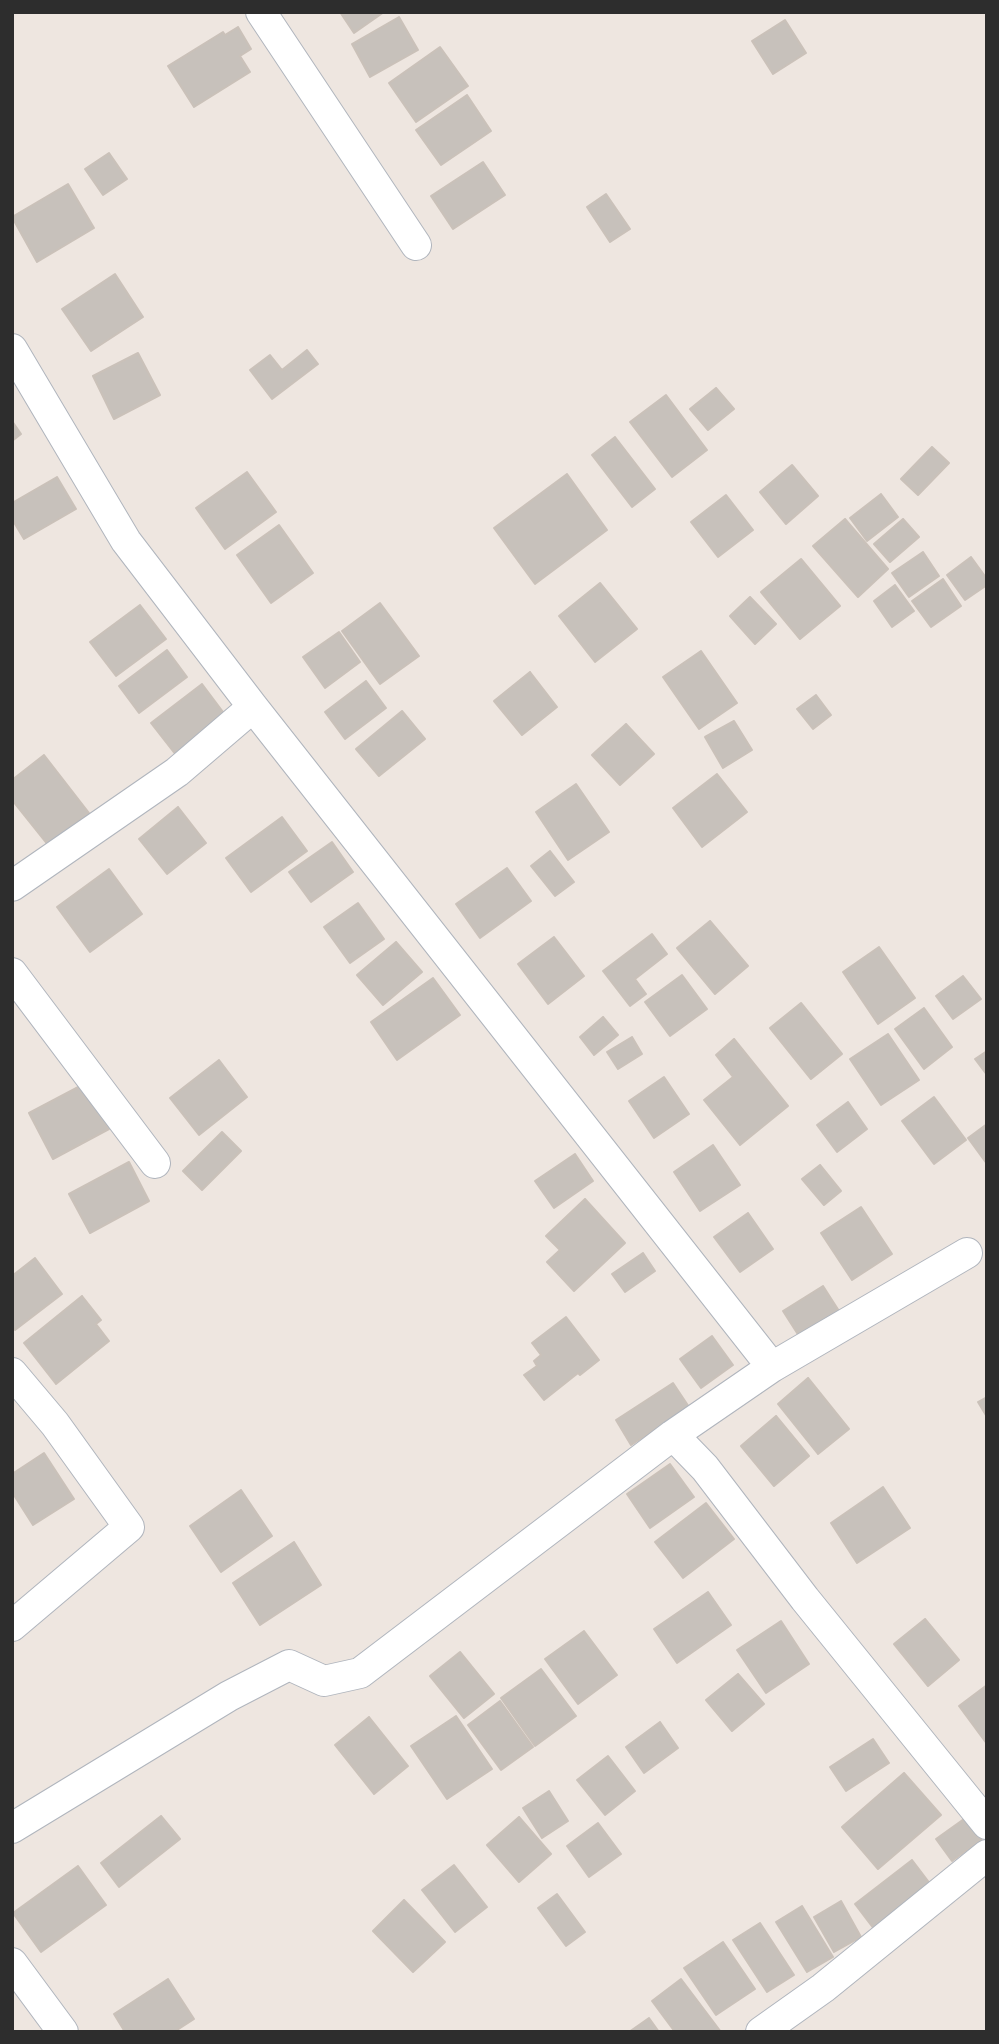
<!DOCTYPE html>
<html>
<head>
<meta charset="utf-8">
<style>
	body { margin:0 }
	#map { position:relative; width:999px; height:2044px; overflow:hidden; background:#eee6e0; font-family:Lato,sans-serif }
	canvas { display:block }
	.frame { position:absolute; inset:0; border:14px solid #2d2d2d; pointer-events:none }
</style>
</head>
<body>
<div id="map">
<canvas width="999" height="2044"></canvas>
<div class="frame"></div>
</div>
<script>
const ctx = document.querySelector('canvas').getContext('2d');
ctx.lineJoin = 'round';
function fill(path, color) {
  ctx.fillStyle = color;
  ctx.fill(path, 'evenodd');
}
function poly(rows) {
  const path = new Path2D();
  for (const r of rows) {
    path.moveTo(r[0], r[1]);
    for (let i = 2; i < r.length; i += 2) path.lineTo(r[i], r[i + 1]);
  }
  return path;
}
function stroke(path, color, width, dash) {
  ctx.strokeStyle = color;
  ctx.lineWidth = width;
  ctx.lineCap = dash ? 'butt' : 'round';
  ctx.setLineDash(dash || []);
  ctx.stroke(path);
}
const building = poly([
	[340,12,384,12,354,33,340,12],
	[399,17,418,50,370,77,352,44,399,17],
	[785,20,806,53,773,74,752,41,785,20],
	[238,27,251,49,240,56,250,72,194,107,168,66,223,32,225,35,238,27],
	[440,47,468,86,416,122,389,83,440,47],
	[467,95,491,131,441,165,416,130,467,95],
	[109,153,127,179,103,195,85,169,109,153],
	[483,162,505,195,453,229,431,196,483,162],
	[68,184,94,228,37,262,12,217,68,184],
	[606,194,630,229,610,242,587,207,606,194],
	[115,274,143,317,91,351,62,309,115,274],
	[307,350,318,364,272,399,250,370,270,355,282,370,307,350],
	[138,353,160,395,114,419,93,376,138,353],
	[716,388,734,409,708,430,690,409,716,388],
	[666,395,707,450,672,477,630,422,666,395],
	[12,421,21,434,12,441,12,421],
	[615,437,655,489,632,507,592,455,615,437],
	[932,447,949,463,918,495,901,479,932,447],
	[792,465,818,496,786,524,760,492,792,465],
	[247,472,276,512,225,549,196,508,247,472],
	[567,474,607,530,535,584,494,528,567,474],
	[57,477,76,509,24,539,12,519,12,503,57,477],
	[881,494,898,517,867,541,850,518,881,494],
	[726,495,753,530,718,557,691,522,726,495],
	[845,519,888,569,858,597,813,546,845,519],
	[903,519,919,537,890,562,874,544,903,519],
	[279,525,313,573,271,603,237,555,279,525],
	[923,552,939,576,909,597,892,573,923,552],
	[971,557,987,579,987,585,965,600,947,575,971,557],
	[801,559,840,606,800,639,761,592,801,559],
	[943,579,961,606,931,627,912,601,943,579],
	[600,583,637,629,595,662,559,616,600,583],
	[895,585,914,611,892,627,874,601,895,585],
	[750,597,776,624,755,644,730,616,750,597],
	[380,603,419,656,380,684,342,631,380,603],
	[140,605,166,639,116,676,90,642,140,605],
	[339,632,360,662,325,688,303,657,339,632],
	[167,650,187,677,139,713,119,686,167,650],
	[701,651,737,703,699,729,663,677,701,651],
	[530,672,557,707,522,735,494,701,530,672],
	[366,681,386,708,345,739,325,712,366,681],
	[202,684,226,716,176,755,151,723,202,684],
	[816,695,831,715,813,729,797,709,816,695],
	[402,711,425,739,379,776,356,749,402,711],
	[734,721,752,750,723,768,705,737,734,721],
	[626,724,654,754,620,785,592,755,626,724],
	[44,755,89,813,48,845,12,800,12,780,44,755],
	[717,774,747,812,702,847,673,808,717,774],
	[576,784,609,832,568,860,536,812,576,784],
	[178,807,206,843,167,874,139,839,178,807],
	[282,817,307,851,251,892,226,858,282,817],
	[332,842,353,872,311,902,289,872,332,842],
	[550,851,574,882,555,896,531,866,550,851],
	[507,868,531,901,480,938,456,904,507,868],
	[109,869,142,914,90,952,57,907,109,869],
	[358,903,384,939,350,963,324,927,358,903],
	[710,921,748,966,715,994,677,948,710,921],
	[652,934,667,954,635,979,646,994,630,1006,603,971,652,934],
	[554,937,584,976,548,1004,518,964,554,937],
	[396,942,422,972,383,1005,357,975,396,942],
	[879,947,915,998,878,1024,843,972,879,947],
	[682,975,707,1009,670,1036,645,1002,682,975],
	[963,976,981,999,953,1019,936,996,963,976],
	[433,978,460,1015,397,1060,371,1022,433,978],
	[801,1003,842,1054,811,1079,770,1028,801,1003],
	[924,1008,952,1047,924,1069,895,1029,924,1008],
	[603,1017,618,1035,594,1055,580,1037,603,1017],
	[888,1034,919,1080,881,1105,850,1059,888,1034],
	[632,1037,642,1054,618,1069,607,1052,632,1037],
	[734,1039,788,1106,740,1145,704,1100,733,1077,716,1055,734,1039],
	[987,1051,987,1075,975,1059,987,1051],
	[219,1060,247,1097,199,1135,170,1098,219,1060],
	[664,1077,689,1114,654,1138,629,1101,664,1077],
	[84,1084,109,1129,53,1159,29,1113,84,1084],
	[934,1097,966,1140,934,1164,902,1121,934,1097],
	[848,1102,867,1129,837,1152,817,1125,848,1102],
	[987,1124,987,1164,968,1138,987,1124],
	[222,1132,241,1151,202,1190,183,1171,222,1132],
	[713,1145,740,1185,700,1211,674,1172,713,1145],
	[575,1154,593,1181,554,1208,535,1181,575,1154],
	[129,1162,149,1201,90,1233,69,1194,129,1162],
	[820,1165,841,1191,824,1205,802,1179,820,1165],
	[585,1199,625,1243,574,1291,547,1262,560,1250,546,1236,585,1199],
	[861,1207,892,1254,852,1280,821,1233,861,1207],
	[748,1213,773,1249,740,1272,714,1237,748,1213],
	[643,1253,655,1271,625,1292,612,1274,643,1253],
	[35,1258,62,1294,15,1330,12,1326,12,1276,35,1258],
	[823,1286,839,1311,799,1336,783,1311,823,1286],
	[82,1296,101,1320,96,1324,109,1341,56,1384,24,1343,82,1296],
	[566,1317,599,1360,580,1375,578,1373,544,1400,524,1375,537,1366,534,1361,541,1355,532,1343,566,1317],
	[712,1336,733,1365,701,1388,680,1359,712,1336],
	[808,1378,849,1429,818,1454,778,1404,808,1378],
	[673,1383,689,1407,631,1445,616,1420,673,1383],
	[987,1397,987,1417,978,1402,987,1397],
	[776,1416,809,1456,774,1486,741,1446,776,1416],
	[44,1453,74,1499,33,1525,12,1492,12,1474,44,1453],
	[670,1464,694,1497,650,1528,627,1494,670,1464],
	[883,1487,910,1528,857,1563,831,1523,883,1487],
	[241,1490,272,1536,221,1572,190,1526,241,1490],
	[706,1503,734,1539,683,1578,655,1542,706,1503],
	[294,1542,321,1585,260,1625,233,1583,294,1542],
	[708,1592,731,1625,677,1663,654,1629,708,1592],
	[925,1619,959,1660,928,1686,894,1644,925,1619],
	[781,1621,809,1664,766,1693,737,1650,781,1621],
	[584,1631,617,1675,578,1704,545,1659,584,1631],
	[460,1652,494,1694,464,1718,430,1676,460,1652],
	[541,1669,576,1716,535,1746,501,1698,541,1669],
	[738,1674,764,1704,732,1731,706,1700,738,1674],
	[987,1685,987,1744,959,1706,987,1685],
	[500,1701,533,1747,501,1770,468,1725,500,1701],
	[456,1716,492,1769,447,1799,411,1746,456,1716],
	[369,1717,408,1766,374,1794,335,1745,369,1717],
	[660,1722,678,1748,644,1773,626,1747,660,1722],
	[873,1739,889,1763,846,1791,830,1767,873,1739],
	[608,1756,635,1791,605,1815,577,1780,608,1756],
	[904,1773,941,1815,878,1869,842,1827,904,1773],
	[549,1791,568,1821,542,1838,523,1808,549,1791],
	[971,1814,987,1835,952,1861,936,1839,971,1814],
	[161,1816,180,1839,119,1887,101,1863,161,1816],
	[519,1817,551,1854,519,1882,487,1845,519,1817],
	[598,1823,621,1854,589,1877,567,1846,598,1823],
	[912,1860,931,1885,874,1929,855,1904,912,1860],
	[454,1865,487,1907,455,1932,422,1890,454,1865],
	[78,1866,106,1905,41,1952,13,1913,78,1866],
	[557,1894,585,1932,566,1946,538,1908,557,1894],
	[404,1900,445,1942,413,1972,373,1931,404,1900],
	[841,1901,861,1937,834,1952,814,1917,841,1901],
	[802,1906,833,1957,807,1972,776,1922,802,1906],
	[760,1923,794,1975,767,1992,733,1940,760,1923],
	[723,1942,755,1989,716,2015,684,1968,723,1942],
	[168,1979,194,2019,174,2032,125,2032,114,2014,168,1979],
	[681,1979,721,2032,675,2032,652,2001,681,1979],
	[649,2018,659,2032,629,2032,649,2018]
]);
const minor = poly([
	[261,12,416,245],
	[12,349,126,541,253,707,772,1367],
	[12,886,177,772,253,707],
	[12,973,155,1163],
	[12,1373,55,1424,129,1527,12,1626],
	[673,1435,705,1468,805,1599,987,1824],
	[12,1828,229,1696,289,1665,324,1681,360,1673,673,1435,772,1367,967,1253],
	[12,1963,63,2032],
	[761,2032,823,1988,987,1855]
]);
fill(building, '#c7c1bb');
stroke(building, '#cac1b9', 2);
stroke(minor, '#b0b5bd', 32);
stroke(minor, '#fff', 30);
</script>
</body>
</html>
